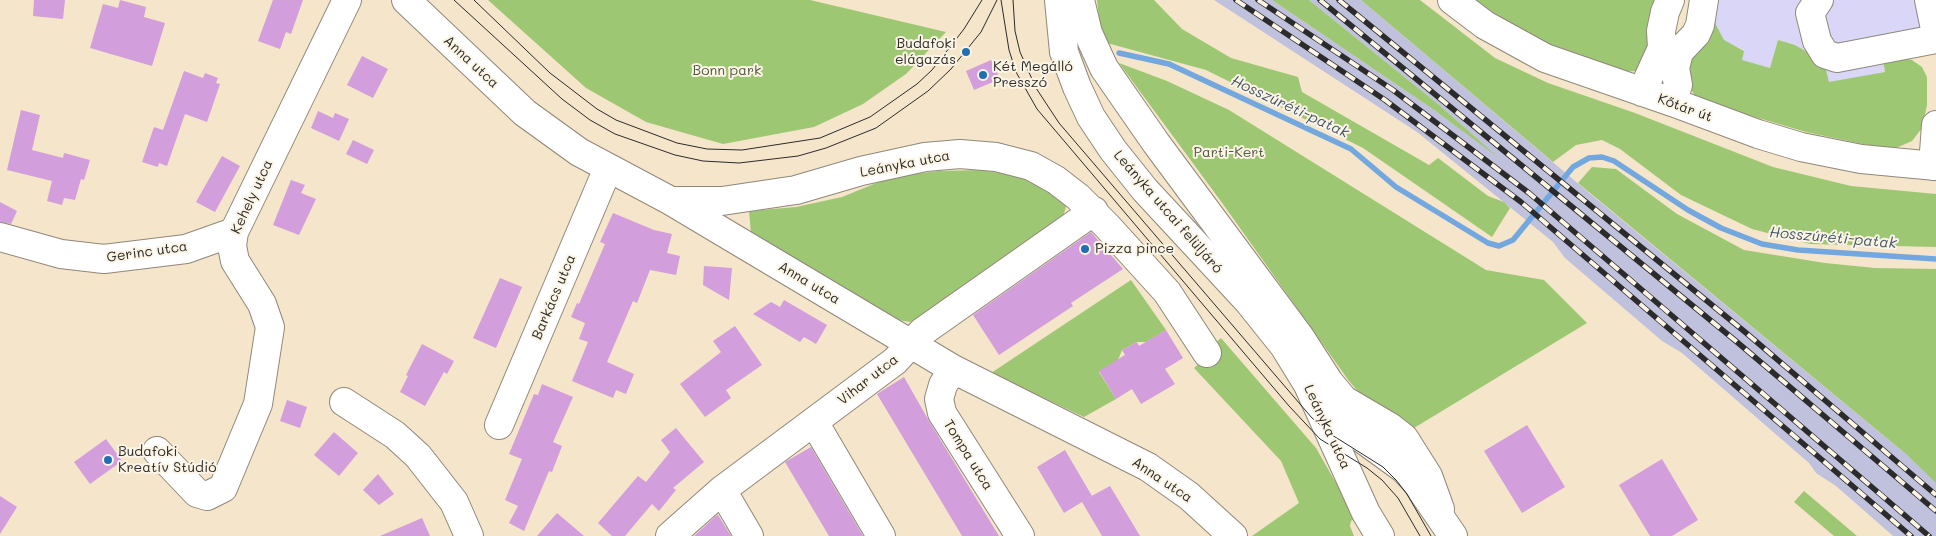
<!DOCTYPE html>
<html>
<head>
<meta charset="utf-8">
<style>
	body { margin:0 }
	canvas { display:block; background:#f5e5ca }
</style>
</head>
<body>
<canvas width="1936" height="536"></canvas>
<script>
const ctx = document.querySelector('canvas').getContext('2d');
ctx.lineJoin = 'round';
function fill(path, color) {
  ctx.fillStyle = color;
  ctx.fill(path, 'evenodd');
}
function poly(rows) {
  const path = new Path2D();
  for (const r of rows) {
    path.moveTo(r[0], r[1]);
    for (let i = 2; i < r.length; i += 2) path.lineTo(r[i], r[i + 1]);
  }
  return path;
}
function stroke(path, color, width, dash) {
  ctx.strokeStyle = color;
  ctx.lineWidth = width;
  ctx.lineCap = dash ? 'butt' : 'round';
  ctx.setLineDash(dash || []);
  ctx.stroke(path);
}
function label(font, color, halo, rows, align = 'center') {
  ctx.font = font + ' Mali,sans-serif';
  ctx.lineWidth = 4;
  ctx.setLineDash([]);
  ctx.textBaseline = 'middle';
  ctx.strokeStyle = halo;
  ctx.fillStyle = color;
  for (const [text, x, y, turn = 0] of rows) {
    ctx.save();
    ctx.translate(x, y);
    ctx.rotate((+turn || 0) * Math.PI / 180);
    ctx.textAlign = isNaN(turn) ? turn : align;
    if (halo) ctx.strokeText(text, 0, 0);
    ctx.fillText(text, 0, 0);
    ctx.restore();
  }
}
const built = poly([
	[1711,0,1936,0,1936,50,1883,60,1885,72,1829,83,1795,45,1778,40,1770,68,1741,60,1744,50,1724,41,1716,25]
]);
const industrial = poly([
	[1214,0,1272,0,1434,110,1493,153,1438,104,1309,0,1361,0,1594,197,1906,454,1936,482,1936,536,1893,536,1836,486,1816,473,1809,463,1682,353,1662,341,1565,258,1553,242,1417,132]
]);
const green = poly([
	[488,0,810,0,946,32,906,74,863,104,814,127,723,144,646,122,586,88],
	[1097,0,1154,0,1182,29,1231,58,1298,77,1302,92,1429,165,1438,158,1488,196,1504,202,1510,208,1492,237,1363,148,1206,70,1107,43,1100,26],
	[1272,0,1309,0,1438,104,1499,158,1434,110],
	[1361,0,1420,0,1495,58,1548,83,1635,113,1773,167,1851,186,1936,194,1936,247,1810,244,1752,229,1681,195,1620,149,1602,140,1576,145,1553,162],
	[1470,0,1662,0,1655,45,1638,71,1615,72,1543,45],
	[1712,3,1716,25,1724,40,1744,51,1742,60,1770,68,1778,40,1795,45,1807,52,1826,70,1829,82,1885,72,1883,60,1899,57,1912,60,1922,67,1927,77,1927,105,1922,128,1912,141,1896,148,1872,146,1806,132,1711,104,1695,96,1685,79,1692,48],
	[1119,63,1167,81,1229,110,1486,270,1544,280,1587,323,1414,428,1361,395,1349,381,1220,200],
	[1592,167,1616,169,1677,214,1744,250,1825,263,1875,268,1936,269,1936,483,1906,454,1578,183],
	[981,170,1024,177,1062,196,1066,207,1062,220,921,317,910,322,898,320,751,233,749,211,796,207,842,197,891,177,938,171],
	[1131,280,1166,330,1146,342,1137,342,1122,350,1118,360,1099,372,1116,399,1084,417,991,373],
	[1221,338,1316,448,1356,518,1351,521,1350,526,1354,536,1252,536,1299,503,1281,461,1194,368,1210,354,1208,349],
	[1804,491,1857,536,1834,536,1794,502]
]);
const stream = poly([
	[1119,53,1169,64,1351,149,1396,187,1488,243,1499,246,1513,240,1573,167,1589,158,1602,157,1614,161,1688,210,1721,228,1762,244,1798,250,1936,259]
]);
const building = poly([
	[34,0,65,0,63,19,33,16],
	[120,0,146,7,144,17,165,23,152,66,90,48,103,4,118,8],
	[273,0,303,0,291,34,286,32,280,49,258,41],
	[362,56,388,69,373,98,347,85],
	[991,60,1000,79,974,90,966,71],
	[184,71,203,78,205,73,218,78,216,83,220,84,207,122,185,114,167,166,159,163,158,167,142,162,154,127,163,130],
	[21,110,40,115,32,150,63,158,64,153,90,160,84,180,81,179,75,200,64,198,62,205,47,201,52,181,7,170],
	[318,111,333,118,335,113,349,119,339,141,311,128],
	[353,140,374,150,367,164,346,154],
	[222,156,240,166,215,212,196,202],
	[291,180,305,185,301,193,316,199,299,235,273,225],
	[0,202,17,211,11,224,0,222],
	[613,213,654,230,672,234,667,253,680,256,676,275,650,270,637,303,633,301,607,362,634,374,626,394,616,390,613,398,572,381,588,342,579,339,585,323,571,317,577,303,579,304,605,244,600,242],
	[1091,232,1123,269,1071,303,1073,306,999,355,973,315],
	[704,266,732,268,729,300,703,285],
	[500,278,522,287,496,348,473,338],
	[784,300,827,325,816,344,804,337,800,342,753,314,771,302,780,307],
	[735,326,762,365,726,390,731,398,705,417,680,384,721,352,713,341],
	[1166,330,1183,358,1165,369,1175,384,1141,404,1132,389,1116,399,1099,371,1125,355,1122,350,1137,342,1139,346],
	[422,344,454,361,447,374,444,372,425,406,400,392,408,376,406,375],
	[904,377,929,421,999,536,962,536,877,394],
	[542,384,573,397,553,442,562,446,552,472,549,471,524,531,509,523,518,506,505,500,522,459,509,454,534,394,538,395],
	[287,400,307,407,300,428,280,421],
	[1527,425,1565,487,1522,513,1484,451],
	[676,428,704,462,673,488,676,490,659,511,652,504,625,536,612,536,598,523,638,476,646,482,670,452,661,440],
	[334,432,358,453,339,476,314,455],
	[106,439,122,461,90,484,74,462],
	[811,447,863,536,829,536,785,462],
	[1065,450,1092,496,1086,499,1110,486,1140,536,1102,536,1082,502,1064,513,1037,467],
	[1662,459,1698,520,1672,536,1650,536,1619,485],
	[378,474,394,494,379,505,363,490],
	[0,496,17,507,0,534],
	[557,513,584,536,537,536],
	[718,515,731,536,694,536,717,515],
	[422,518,430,536,380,536]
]);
const minor = poly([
	[406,0,525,113,579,152,671,201,953,369,1148,467,1189,496,1233,536],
	[1080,0,1088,33,1104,68,1156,143,1300,337,1329,382,1344,400,1390,427,1404,438,1428,476,1440,509],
	[1452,0,1485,25,1545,58,1672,102,1758,134,1801,147,1861,159,1936,166],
	[1819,0,1810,13,1817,41,1825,54,1837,58,1936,39],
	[1929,0,1936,34],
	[1642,92,1662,48,1661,31,1665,12,1670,0],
	[1672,102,1678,85,1675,68,1679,52,1696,34,1700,25,1704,0],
	[1933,166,1936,125],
	[672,201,722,201,796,190,861,171,925,157,960,154,996,157,1031,166,1056,180,1078,197,1107,226,1167,292,1207,353],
	[0,237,61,254,104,259,186,249,234,232],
	[953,369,943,385,939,399,942,413,1020,536],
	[344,402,395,435,418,456,454,502,469,536],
	[814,422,881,536],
	[499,425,608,168],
	[157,451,197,493,207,496,223,488,258,404,270,327,262,304,235,261,232,246,234,232,347,0],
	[722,490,749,536],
	[670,536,722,490,895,361,922,332,1094,211]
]);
const major = poly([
	[1059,0,1064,52,1077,87,1091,117,1113,150,1145,190,1248,301,1284,346,1308,385,1366,513,1380,536],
	[1326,405,1342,424,1404,469,1416,482,1453,536]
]);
const tram = poly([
	[454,0,562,99,590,120,615,134,675,155,703,161,739,163,798,156,826,148,876,128,928,91,951,69,981,32,997,0],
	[474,0,550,73,597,109,616,120,677,143,707,149,742,150,820,138,870,117,917,84,932,70,964,29,982,0],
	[1001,0,1009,50,1016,72,1037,109,1289,406,1320,439,1367,468,1382,480,1398,498,1420,536],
	[1013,0,1015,31,1020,52,1036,88,1059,123,1312,418,1332,435,1383,467,1396,480,1407,494,1431,536]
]);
const rail = poly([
	[1236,0,1385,100,1521,202,1911,536],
	[1258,0,1393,90,1529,193,1929,536],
	[1320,0,1737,342,1936,511],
	[1339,0,1745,332,1936,495]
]);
const markers = [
	[966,52,5,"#1f6fb2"],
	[983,75,5,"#1f6fb2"],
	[1085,249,5,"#1f6fb2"],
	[108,460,5,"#1f6fb2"]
];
const poiNames = [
	["Budafoki",956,44,"right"],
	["elágazás",956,60,"right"],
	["Két Megálló",993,67],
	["Presszó",993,83],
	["Pizza pince",1095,249],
	["Budafoki",118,452],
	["Kreatív Stúdió",118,468]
];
const streetNames = [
	["Anna utca",471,62,43],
	["Kőtár út",1685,108,20],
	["Leányka utca",905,164,-11],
	["Kehely utca",252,197,-65],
	["Leányka utcai felüljáró",1168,212,49],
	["Gerinc utca",147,252,-8],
	["Anna utca",809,283,31],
	["Barkács utca",554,297,-67],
	["Vihar utca",868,380,-38],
	["Leányka utca",1327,427,65],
	["Tompa utca",968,455,58],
	["Anna utca",1162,480,34]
];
const parkNames = [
	["Bonn park",727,71],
	["Parti-Kert",1229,153]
];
const waterNames = [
	["Hosszúréti-patak",1290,107,25],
	["Hosszúréti-patak",1833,238,5]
];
fill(built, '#dad6f7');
fill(industrial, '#c0c2dd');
fill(green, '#9ec773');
stroke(stream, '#72a7df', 5.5);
fill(building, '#d29edb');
stroke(minor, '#90887a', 30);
stroke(major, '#90887a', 30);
stroke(minor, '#fff', 28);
stroke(major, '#fff', 28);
stroke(tram, '#2b2b2b', 1);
stroke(rail, '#2b2b2b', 5.5);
stroke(rail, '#fcf5e5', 4, [11]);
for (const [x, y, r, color] of markers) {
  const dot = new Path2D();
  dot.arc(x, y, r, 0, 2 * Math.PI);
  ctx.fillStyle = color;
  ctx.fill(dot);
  stroke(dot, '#fcf5e5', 2);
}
label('14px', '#2b2b2b', '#fcf5e5', poiNames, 'left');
label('14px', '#2b2b2b', '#fcf5e5', streetNames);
label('14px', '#4e5a41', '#fcf5e5', parkNames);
label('italic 15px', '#44566a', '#fcf5e5', waterNames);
</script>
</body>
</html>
